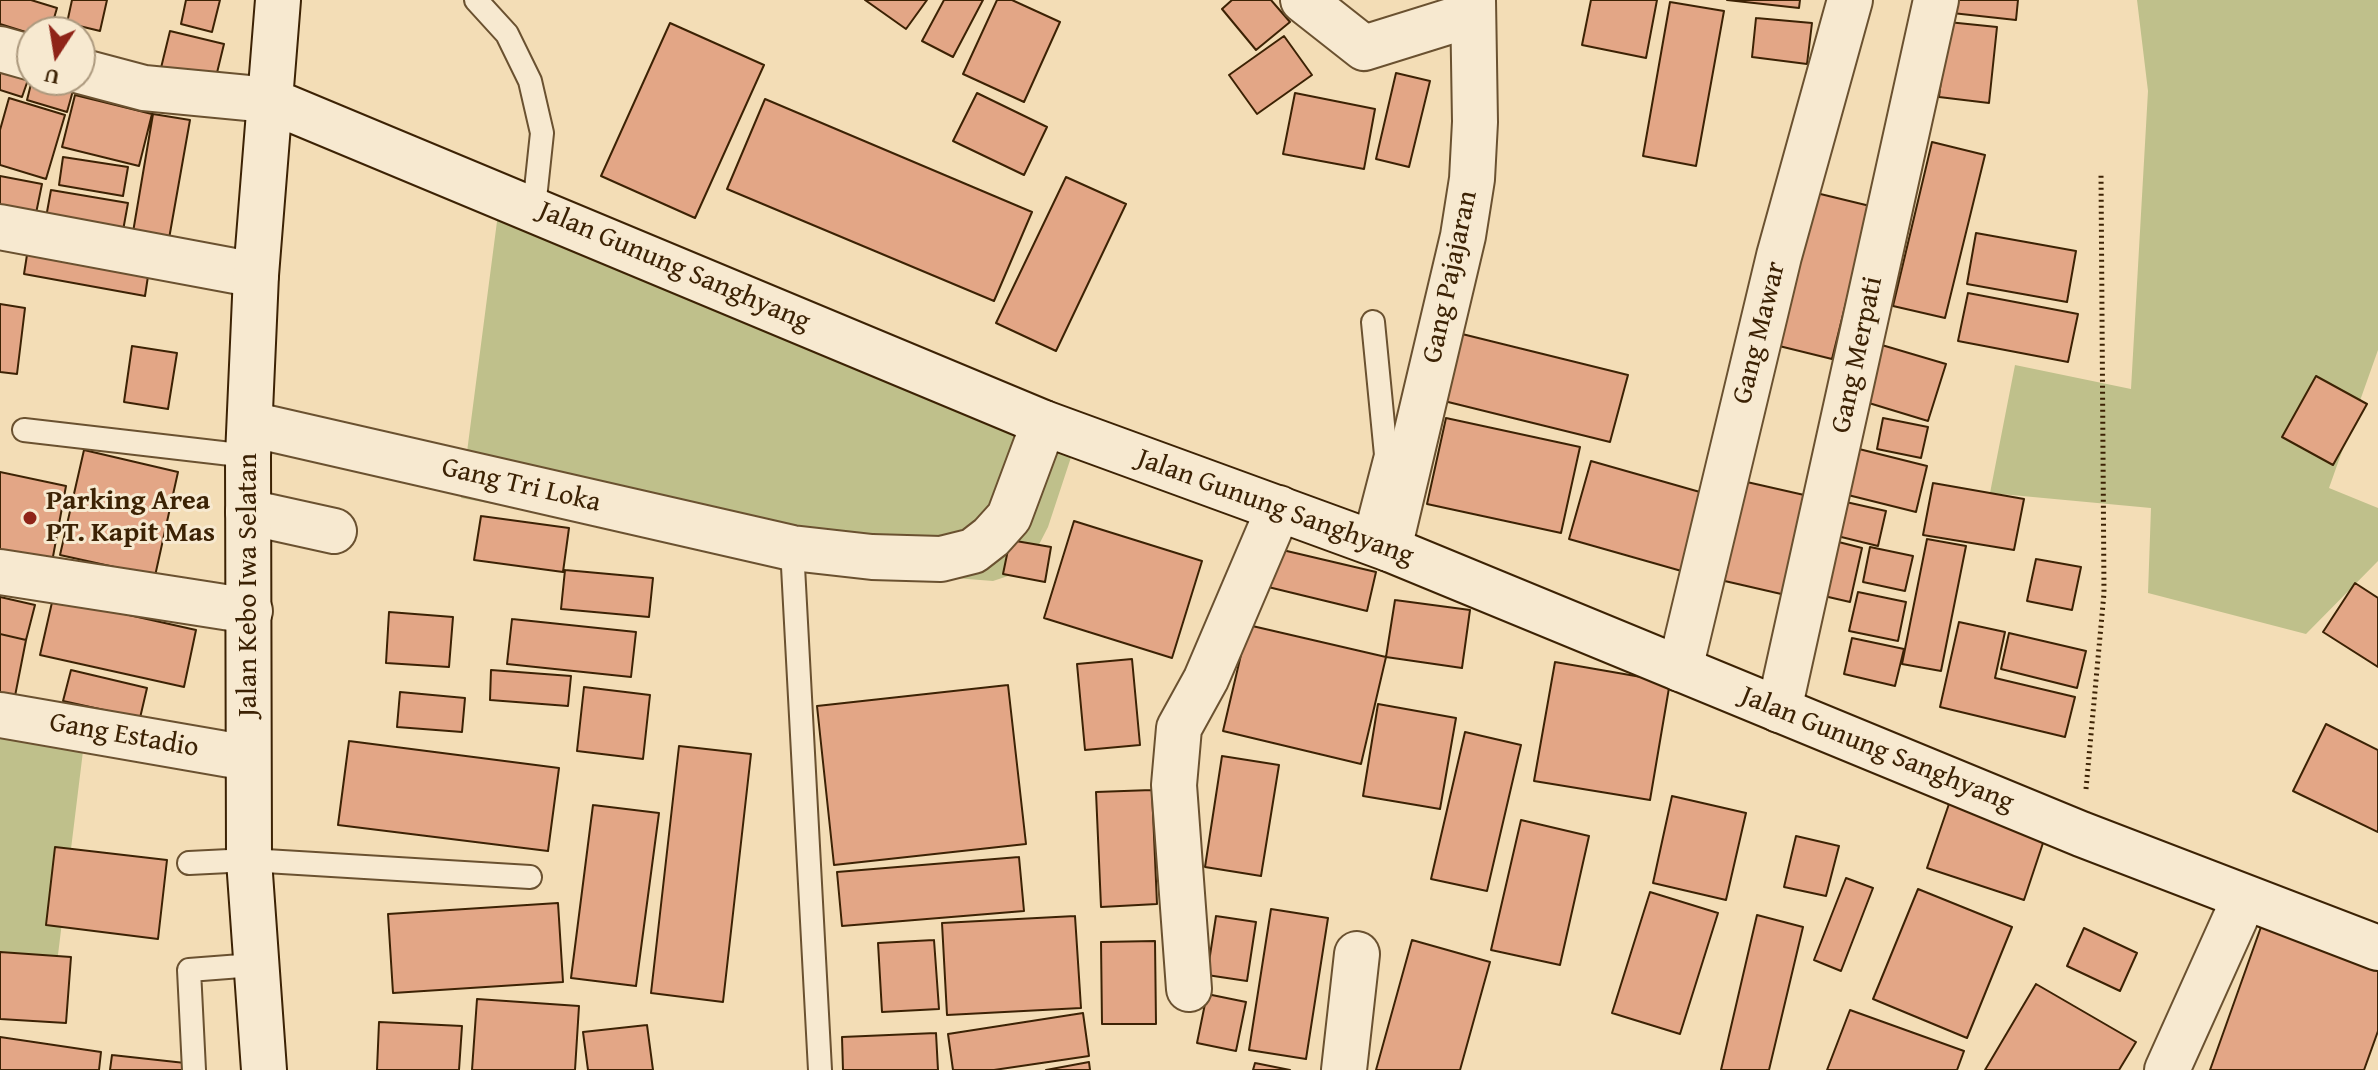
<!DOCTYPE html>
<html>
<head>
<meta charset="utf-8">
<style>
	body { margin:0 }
	#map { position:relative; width:2378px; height:1070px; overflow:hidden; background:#f3ddb6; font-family:"Gentium Book Plus",serif }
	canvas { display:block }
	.north { position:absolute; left:16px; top:16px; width:80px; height:80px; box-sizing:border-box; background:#f7e9d0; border:2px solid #ac997e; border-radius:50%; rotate:192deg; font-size:22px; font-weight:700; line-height:32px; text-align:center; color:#3c2204 }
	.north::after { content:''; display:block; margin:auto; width:28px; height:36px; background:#8f2418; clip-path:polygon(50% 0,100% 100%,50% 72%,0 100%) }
</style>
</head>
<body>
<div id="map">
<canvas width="2378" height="1070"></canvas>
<div class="north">U</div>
</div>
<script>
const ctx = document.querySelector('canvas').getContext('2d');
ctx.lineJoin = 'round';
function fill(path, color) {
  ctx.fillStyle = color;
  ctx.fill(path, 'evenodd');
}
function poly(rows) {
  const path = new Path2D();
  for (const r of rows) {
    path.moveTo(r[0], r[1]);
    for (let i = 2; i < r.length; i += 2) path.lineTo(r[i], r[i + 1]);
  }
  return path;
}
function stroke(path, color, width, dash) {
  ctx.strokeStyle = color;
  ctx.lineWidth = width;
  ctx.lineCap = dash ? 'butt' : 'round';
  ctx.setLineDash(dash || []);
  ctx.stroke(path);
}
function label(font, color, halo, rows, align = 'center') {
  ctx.font = font + ' "Gentium Book Plus",serif';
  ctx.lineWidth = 6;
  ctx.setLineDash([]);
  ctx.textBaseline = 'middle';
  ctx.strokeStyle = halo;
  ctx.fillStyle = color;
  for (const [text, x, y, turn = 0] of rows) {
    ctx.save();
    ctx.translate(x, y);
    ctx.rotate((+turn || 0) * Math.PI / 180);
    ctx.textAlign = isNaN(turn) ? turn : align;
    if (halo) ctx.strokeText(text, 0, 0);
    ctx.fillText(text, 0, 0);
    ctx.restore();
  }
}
const green = poly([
	[2137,0,2378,0,2378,350,2329,488,2378,508,2378,561,2306,634,2148,593,2151,508,1990,493,2015,365,2131,389,2148,91],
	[502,183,1082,424,1048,527,1026,570,993,581,853,570,461,498],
	[0,730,84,743,56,971,0,965]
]);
const building = poly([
	[0,0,31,0,57,8,50,32,32,34,0,24,0,0],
	[72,0,107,0,100,31,67,23,72,0],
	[186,0,220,0,212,32,181,24,186,0],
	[865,0,927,0,906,29,865,0],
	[944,0,983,0,953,57,922,41,944,0],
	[997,0,1012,0,1060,22,1024,102,963,74,997,0],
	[1232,0,1271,0,1290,22,1256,50,1222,9,1232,0],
	[1591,0,1657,0,1646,58,1582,45,1591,0],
	[1727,0,1800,0,1799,8,1727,0],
	[1944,0,2018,0,2016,20,1943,12,1944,0],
	[1670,2,1724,11,1696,166,1643,156,1670,2],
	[1756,18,1812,23,1807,64,1752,57,1756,18],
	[1948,22,1997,27,1989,103,1939,97,1948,22],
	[670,23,764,65,695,218,601,176,670,23],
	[170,31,224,44,214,85,160,72,170,31],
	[1284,36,1312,75,1257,114,1229,75,1284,36],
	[0,68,29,77,22,97,0,90,0,68],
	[1396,73,1430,81,1409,167,1376,159,1396,73],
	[32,80,50,80,74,87,67,112,27,100,32,80],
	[977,93,1047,127,1024,175,953,141,977,93],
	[1295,93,1375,109,1364,169,1283,154,1295,93],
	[75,95,152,114,139,166,62,147,75,95],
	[9,98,65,115,46,179,0,165,0,130,9,98],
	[765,99,1032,212,994,301,727,189,765,99],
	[153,114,190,120,167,250,131,244,153,114],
	[1932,142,1985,155,1945,318,1893,306,1932,142],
	[63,157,128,167,123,196,59,185,63,157],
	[0,176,42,184,33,228,0,221,0,176],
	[1066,177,1126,204,1056,351,996,323,1066,177],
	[51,190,128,203,122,236,45,223,51,190],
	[1808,191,1870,206,1832,359,1771,344,1808,191],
	[1976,233,2076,251,2067,302,1967,284,1976,233],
	[29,242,150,263,145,296,24,274,29,242],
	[1968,293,2078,314,2068,362,1958,341,1968,293],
	[0,304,25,308,17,374,0,372,0,304],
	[1458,333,1628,375,1610,442,1440,400,1458,333],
	[1875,343,1946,364,1928,421,1859,400,1875,343],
	[132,346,177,353,168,409,124,402,132,346],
	[2316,376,2367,404,2333,465,2282,437,2316,376],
	[1446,418,1580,447,1561,533,1427,504,1446,418],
	[1883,418,1928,427,1921,458,1877,449,1883,418],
	[1851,447,1927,466,1916,512,1840,493,1851,447],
	[84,450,178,472,155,576,60,555,84,450],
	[1591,461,1707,494,1685,572,1569,539,1591,461],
	[0,472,66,486,52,562,0,550,0,472],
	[1738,480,1813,497,1790,596,1716,579,1738,480],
	[1933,483,2024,499,2014,550,1923,535,1933,483],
	[1837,500,1886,511,1878,546,1829,534,1837,500],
	[481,516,569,528,563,572,474,560,481,516],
	[1074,521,1202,561,1172,658,1044,618,1074,521],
	[1823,538,1862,548,1850,602,1811,593,1823,538],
	[1927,539,1966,546,1941,671,1902,664,1927,539],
	[1010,540,1051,547,1045,582,1003,574,1010,540],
	[1870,547,1913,556,1905,591,1863,582,1870,547],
	[1274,548,1376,572,1367,611,1264,586,1274,548],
	[2036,559,2081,567,2072,610,2027,601,2036,559],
	[565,570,653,578,649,617,561,609,565,570],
	[2355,583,2378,598,2378,667,2323,632,2355,583],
	[1858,592,1906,602,1898,641,1849,631,1858,592],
	[0,597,35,605,26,640,0,634,0,597],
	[53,598,196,630,184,687,40,655,53,598],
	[1395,600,1470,610,1462,668,1386,657,1395,600],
	[389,612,453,617,449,667,386,663,389,612],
	[512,619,636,632,631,677,507,664,512,619],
	[1959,622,2005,632,1995,678,2075,697,2065,737,1940,707,1959,622],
	[1248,625,1386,657,1361,764,1223,731,1248,625],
	[2009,633,2086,651,2077,688,2001,669,2009,633],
	[0,634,26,640,15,696,0,693,0,634],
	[1852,638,1904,649,1895,686,1844,674,1852,638],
	[1132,659,1140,745,1085,750,1077,664,1132,659],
	[1555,662,1670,682,1650,800,1534,781,1555,662],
	[71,670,147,688,140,718,63,701,71,670],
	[491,670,571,676,568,706,490,700,491,670],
	[1008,685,1026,844,834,865,817,706,1008,685],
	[584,687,650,695,643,759,577,751,584,687],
	[400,692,465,698,462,732,397,727,400,692],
	[1378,704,1456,718,1440,809,1363,796,1378,704],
	[2326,724,2378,750,2378,832,2293,791,2326,724],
	[1465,732,1521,745,1487,891,1431,879,1465,732],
	[349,741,559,768,548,851,338,825,349,741],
	[679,746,751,754,723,1002,651,993,679,746],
	[1222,756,1279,765,1261,876,1205,867,1222,756],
	[1152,790,1157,904,1101,907,1096,792,1152,790],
	[1672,796,1746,813,1726,900,1653,883,1672,796],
	[1950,801,2046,834,2024,900,1927,868,1950,801],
	[593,805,659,813,636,986,571,978,593,805],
	[1521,820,1589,836,1560,965,1491,950,1521,820],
	[1796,836,1839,846,1826,896,1784,887,1796,836],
	[55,847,167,860,158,939,46,925,55,847],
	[1019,857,1024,911,842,926,837,872,1019,857],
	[1846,878,1873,888,1841,971,1814,960,1846,878],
	[1918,889,2012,927,1967,1038,1873,999,1918,889],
	[1650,892,1718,913,1680,1034,1612,1013,1650,892],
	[558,903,563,982,393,993,388,914,558,903],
	[1271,909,1328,918,1306,1059,1249,1050,1271,909],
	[1757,915,1803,927,1769,1070,1721,1070,1757,915],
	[1075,916,1081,1008,947,1015,942,923,1075,916],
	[1216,916,1256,922,1247,981,1207,975,1216,916],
	[2261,927,2378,969,2378,1031,2364,1070,2210,1070,2261,927],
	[2084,928,2137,953,2120,991,2067,966,2084,928],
	[934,940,939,1009,882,1012,878,943,934,940],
	[1412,940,1490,962,1460,1070,1376,1070,1412,940],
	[1155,941,1156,1024,1102,1024,1101,942,1155,941],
	[0,952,71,957,66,1023,0,1019,0,952],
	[2036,984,2136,1042,2119,1070,1985,1070,2036,984],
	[1207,994,1246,1002,1236,1051,1197,1043,1207,994],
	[477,999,579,1006,575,1070,472,1070,477,999],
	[1850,1010,1964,1051,1957,1070,1827,1070,1850,1010],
	[1083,1013,1089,1056,994,1070,953,1070,948,1034,1083,1013],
	[379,1022,462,1026,459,1070,377,1070,379,1022],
	[647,1025,653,1070,588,1070,583,1032,647,1025],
	[936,1033,938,1070,843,1070,842,1037,936,1033],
	[0,1037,101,1052,99,1070,0,1070,0,1037],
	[112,1055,185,1063,184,1070,110,1070,112,1055],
	[1089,1062,1090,1070,1046,1070,1089,1062],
	[1255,1063,1290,1070,1253,1070,1255,1063]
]);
const path = poly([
	[2086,789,2104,593,2101,174]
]);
const lane = poly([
	[476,0,507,34,530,81,542,133,534,208],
	[24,430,248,456],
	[1364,540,1386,455,1373,322],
	[792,548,820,1070],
	[189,863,249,860,530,877],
	[194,1070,189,970,254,965]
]);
const street = poly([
	[1303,0,1364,48,1473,14],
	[0,49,32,58],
	[80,71,144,88,269,100],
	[0,227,256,275],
	[250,424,792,548,872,557,941,559,973,551,991,537,1009,517,1044,423],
	[248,512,334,531],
	[1389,549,1463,236,1472,179,1475,122,1473,0],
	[0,572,250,611],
	[1680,669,1779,256,1850,0],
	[1779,710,1936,0],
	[0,715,248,758],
	[1189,989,1174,785,1179,728,1206,679,1279,508],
	[1344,1070,1357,954],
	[2167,1070,2244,899]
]);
const secondary = poly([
	[269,100,1044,423,1389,549,2081,834,2378,948],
	[264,1070,249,860,248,456,256,275,278,0]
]);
const markers = [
	[30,518,8,"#8f2418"]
];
const streetNames = [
	["Jalan Gunung Sanghyang",674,267,23],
	["Gang Pajajaran",1451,277,-78],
	["Gang Mawar",1760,333,-76],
	["Gang Merpati",1858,355,-78],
	["Gang Tri Loka",521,486,13],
	["Jalan Gunung Sanghyang",1275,508,20],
	["Jalan Kebo Iwa Selatan",249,585,-90],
	["Gang Estadio",124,736,10],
	["Jalan Gunung Sanghyang",1877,750,22]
];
const poiNames = [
	["Parking Area",46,502],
	["PT. Kapit Mas",46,534]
];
fill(green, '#bfc08b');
fill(building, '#e3a686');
stroke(building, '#3c2204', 2);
stroke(lane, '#6a5130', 26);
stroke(street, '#6a5130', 48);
stroke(secondary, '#3c2204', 48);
stroke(path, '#3c2204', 5, [2, 4]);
stroke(lane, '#f7e9d0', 22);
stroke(street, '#f7e9d0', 44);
stroke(secondary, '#f7e9d0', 44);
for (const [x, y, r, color] of markers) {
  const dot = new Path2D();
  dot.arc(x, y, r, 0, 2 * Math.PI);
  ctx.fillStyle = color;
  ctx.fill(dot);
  stroke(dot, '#f7e9d0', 3);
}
label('28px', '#3c2204', '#f7e9d0', streetNames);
label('bold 28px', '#3c2204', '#f7e9d0', poiNames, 'left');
</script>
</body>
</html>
